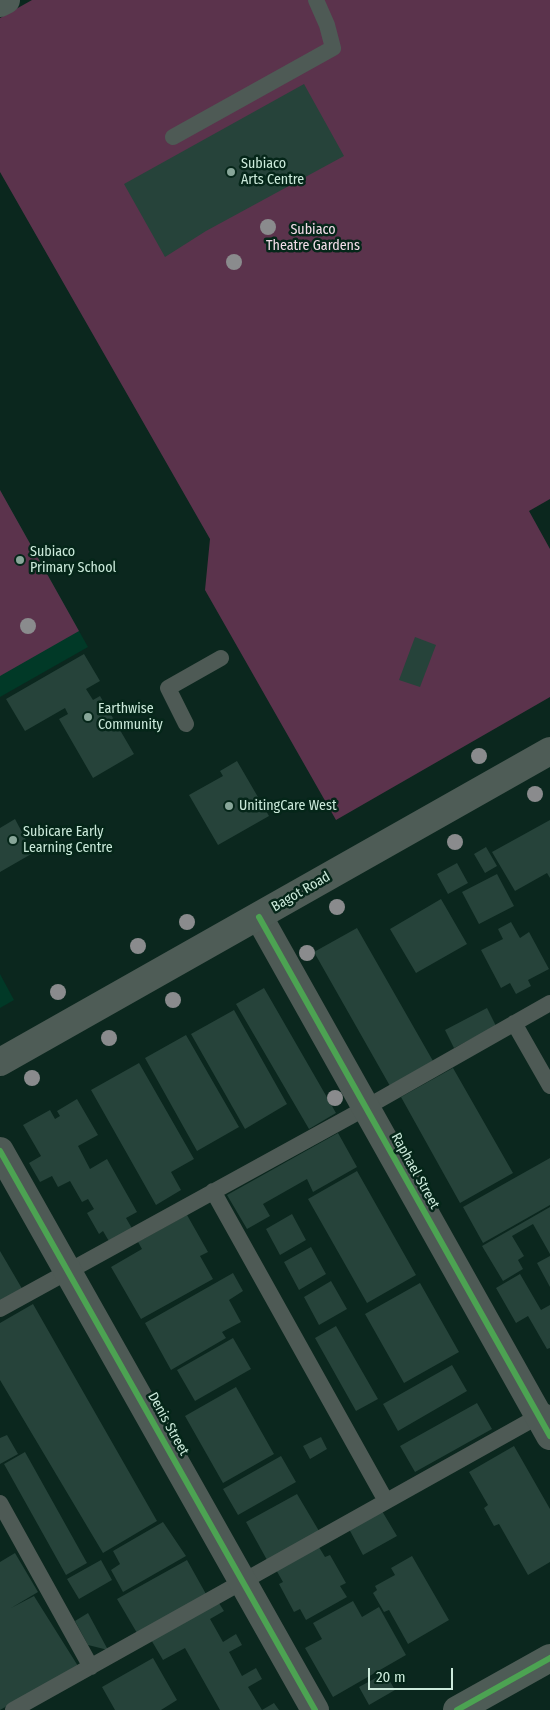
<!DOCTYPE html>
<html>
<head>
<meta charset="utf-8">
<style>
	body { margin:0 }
	#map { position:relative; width:550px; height:1710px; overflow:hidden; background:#0b271e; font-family:"Fira Sans Condensed",sans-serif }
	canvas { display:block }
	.scale { position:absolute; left:368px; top:1668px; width:85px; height:22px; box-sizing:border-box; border:2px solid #cceadb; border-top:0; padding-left:6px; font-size:15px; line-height:18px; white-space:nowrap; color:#cceadb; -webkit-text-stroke:4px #052619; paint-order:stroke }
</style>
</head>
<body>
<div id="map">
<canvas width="550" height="1710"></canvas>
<div class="scale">20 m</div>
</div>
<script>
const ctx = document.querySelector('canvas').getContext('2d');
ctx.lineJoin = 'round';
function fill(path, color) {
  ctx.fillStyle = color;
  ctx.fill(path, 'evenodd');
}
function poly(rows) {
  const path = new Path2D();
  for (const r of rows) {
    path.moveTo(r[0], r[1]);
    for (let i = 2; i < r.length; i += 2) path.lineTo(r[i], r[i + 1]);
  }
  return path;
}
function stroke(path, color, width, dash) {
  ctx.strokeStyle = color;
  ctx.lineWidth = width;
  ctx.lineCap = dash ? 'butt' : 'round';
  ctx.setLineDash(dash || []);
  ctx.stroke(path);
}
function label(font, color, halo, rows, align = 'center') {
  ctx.font = font + ' "Fira Sans Condensed",sans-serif';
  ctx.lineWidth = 5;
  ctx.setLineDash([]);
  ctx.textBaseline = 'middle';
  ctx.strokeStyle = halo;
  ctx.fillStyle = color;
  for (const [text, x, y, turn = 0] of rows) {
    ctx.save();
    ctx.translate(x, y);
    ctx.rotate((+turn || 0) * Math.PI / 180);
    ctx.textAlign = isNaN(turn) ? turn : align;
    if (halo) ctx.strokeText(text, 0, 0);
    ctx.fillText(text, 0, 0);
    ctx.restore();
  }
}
const built = poly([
	[0,490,88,647,0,697],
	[0,974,14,1000,0,1008]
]);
const green = poly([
	[32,0,550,0,550,499,529,511,550,549,550,697,336,820,205,590,210,539,0,172,0,18],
	[0,490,79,631,0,676]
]);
const building = poly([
	[304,84,344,156,206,231,165,257,124,184],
	[415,637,436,645,420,687,399,680],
	[84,654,100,681,86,689,93,700,100,696,134,754,93,778,59,719,68,714,65,708,25,731,6,699],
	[237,761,269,816,218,845,189,795,223,776,220,771],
	[15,819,33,853,0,872,0,828],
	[550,820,550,878,547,873,515,891,492,852],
	[486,847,497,866,485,873,474,854],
	[457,863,468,883,448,894,437,874],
	[497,874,514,906,479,924,462,892],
	[441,899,467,944,416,973,390,929],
	[511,922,520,938,529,932,549,969,528,980,531,986,516,994,510,983,501,988,481,950,503,939,498,929],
	[357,928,433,1061,390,1086,314,952],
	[264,988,336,1113,309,1129,236,1004],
	[487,1008,496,1026,454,1048,445,1030],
	[234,1010,287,1104,245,1129,191,1034],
	[186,1035,239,1127,197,1151,145,1058],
	[139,1063,194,1159,171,1172,181,1190,156,1205,91,1090],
	[453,1068,513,1173,460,1203,401,1097],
	[77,1099,98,1135,78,1146,90,1169,107,1159,137,1212,126,1218,133,1230,110,1243,103,1231,99,1234,87,1213,94,1209,88,1199,82,1202,70,1181,58,1187,52,1176,40,1182,29,1163,41,1156,23,1125,50,1110,55,1119,60,1116,57,1111],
	[338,1133,357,1167,313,1192,307,1179,263,1204,270,1216,247,1229,227,1195],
	[550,1158,550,1205,483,1243,463,1207],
	[357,1171,416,1275,367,1303,308,1199],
	[550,1207,550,1254,533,1224,512,1236,524,1256,518,1260,523,1269,503,1281,482,1246],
	[292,1214,306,1240,280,1255,266,1229],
	[187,1215,208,1252,200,1256,213,1279,141,1319,111,1267,142,1249,138,1242],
	[311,1247,326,1274,299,1290,284,1262],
	[0,1251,24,1292,0,1305],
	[550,1256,550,1287,537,1263],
	[233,1273,243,1291,229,1300,241,1322,222,1332,226,1338,171,1370,145,1323],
	[520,1274,541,1310,550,1305,550,1348,547,1349,528,1316,516,1323,496,1288],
	[331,1281,347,1309,319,1325,304,1297],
	[420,1283,459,1352,404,1383,365,1314],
	[33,1304,157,1521,103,1553,0,1380,0,1323],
	[336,1326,378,1399,356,1411,315,1338],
	[233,1338,251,1369,195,1401,177,1370],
	[452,1365,467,1391,398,1431,383,1404],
	[236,1387,274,1454,223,1483,185,1416],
	[477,1403,492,1429,415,1472,400,1446],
	[7,1435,18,1454,0,1464,0,1438],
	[321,1437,327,1449,310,1459,303,1446],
	[514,1446,550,1509,550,1562,528,1575,499,1524,494,1526,484,1508,488,1505,469,1472],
	[25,1452,87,1563,66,1575,4,1464],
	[281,1456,296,1482,238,1515,223,1489],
	[297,1494,319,1531,267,1560,246,1522],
	[382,1511,397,1536,363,1555,349,1529],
	[163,1522,186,1556,123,1592,111,1570,120,1564,113,1551],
	[317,1544,325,1557,330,1555,346,1583,340,1586,347,1597,306,1620,300,1609,294,1612,279,1584,283,1582,275,1568],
	[15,1553,38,1592,11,1608,34,1596,78,1666,0,1710,0,1562],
	[412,1556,449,1620,408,1644,389,1610,384,1612,373,1593,377,1590,375,1586,395,1575,391,1568],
	[101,1560,112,1580,79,1599,67,1579],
	[187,1560,206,1594,137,1633,117,1599],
	[217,1600,224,1611,210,1619,223,1642,236,1634,242,1645,229,1652,242,1676,256,1668,262,1679,248,1687,262,1710,274,1703,279,1710,220,1710,185,1648,163,1660,150,1638],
	[353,1601,362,1617,379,1607,406,1655,333,1697,305,1648,322,1639,313,1623],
	[88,1613,108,1650,88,1645,75,1621],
	[153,1658,177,1700,161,1710,115,1710,102,1687],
	[385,1673,395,1690,369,1705,359,1687]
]);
const lane = poly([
	[173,137,333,48,327,25,316,0],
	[186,724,168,688,221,658],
	[514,1023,550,1086],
	[213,1191,386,1501],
	[0,1309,351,1116,550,1003],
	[0,1503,91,1667],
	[13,1710,546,1412]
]);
const street = poly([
	[259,917,550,1436],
	[0,1151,315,1710]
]);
const secondary = poly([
	[0,3,6,0],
	[0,1062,550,751],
	[457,1710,550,1658]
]);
const cycleway = poly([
	[259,917,550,1436],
	[0,1151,315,1710],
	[457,1710,550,1658]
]);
const trees = [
	[268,227],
	[234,262],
	[28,626],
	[479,756],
	[535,794],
	[455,842],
	[337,907],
	[187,922],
	[138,946],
	[307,953],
	[58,992],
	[173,1000],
	[109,1038],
	[32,1078],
	[335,1098]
];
const markers = [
	[231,172,5,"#88a699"],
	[20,560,5,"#88a699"],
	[88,717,5,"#88a699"],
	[229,806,5,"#88a699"],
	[13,840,5,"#88a699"]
];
const poiNames = [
	["Subiaco",241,164],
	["Arts Centre",241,180],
	["Subiaco",30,552],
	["Primary School",30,568],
	["Earthwise",98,709],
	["Community",98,725],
	["UnitingCare West",239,806],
	["Subicare Early",23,832],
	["Learning Centre",23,848]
];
const parkNames = [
	["Subiaco",313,230],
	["Theatre Gardens",313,246]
];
const streetNames = [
	["Bagot Road",301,892,-30],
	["Raphael Street",415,1171,61],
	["Denis Street",168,1424,61]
];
fill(built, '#013927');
fill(green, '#5b334c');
fill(building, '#26433a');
stroke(lane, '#4e5a55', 16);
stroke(street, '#4e5a55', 28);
stroke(secondary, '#4e5c56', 28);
stroke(cycleway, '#4ca352', 6);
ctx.fillStyle = '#8a8b8d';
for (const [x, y] of trees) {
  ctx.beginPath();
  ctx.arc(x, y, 8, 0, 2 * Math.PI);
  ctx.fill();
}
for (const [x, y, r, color] of markers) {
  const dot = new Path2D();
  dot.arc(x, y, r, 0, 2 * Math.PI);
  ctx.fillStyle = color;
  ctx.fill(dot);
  stroke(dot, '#052619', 2);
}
label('14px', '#cceadb', '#052619', poiNames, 'left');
label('14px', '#f2dce8', '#052619', parkNames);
label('14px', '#cceadb', '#052619', streetNames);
</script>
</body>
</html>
